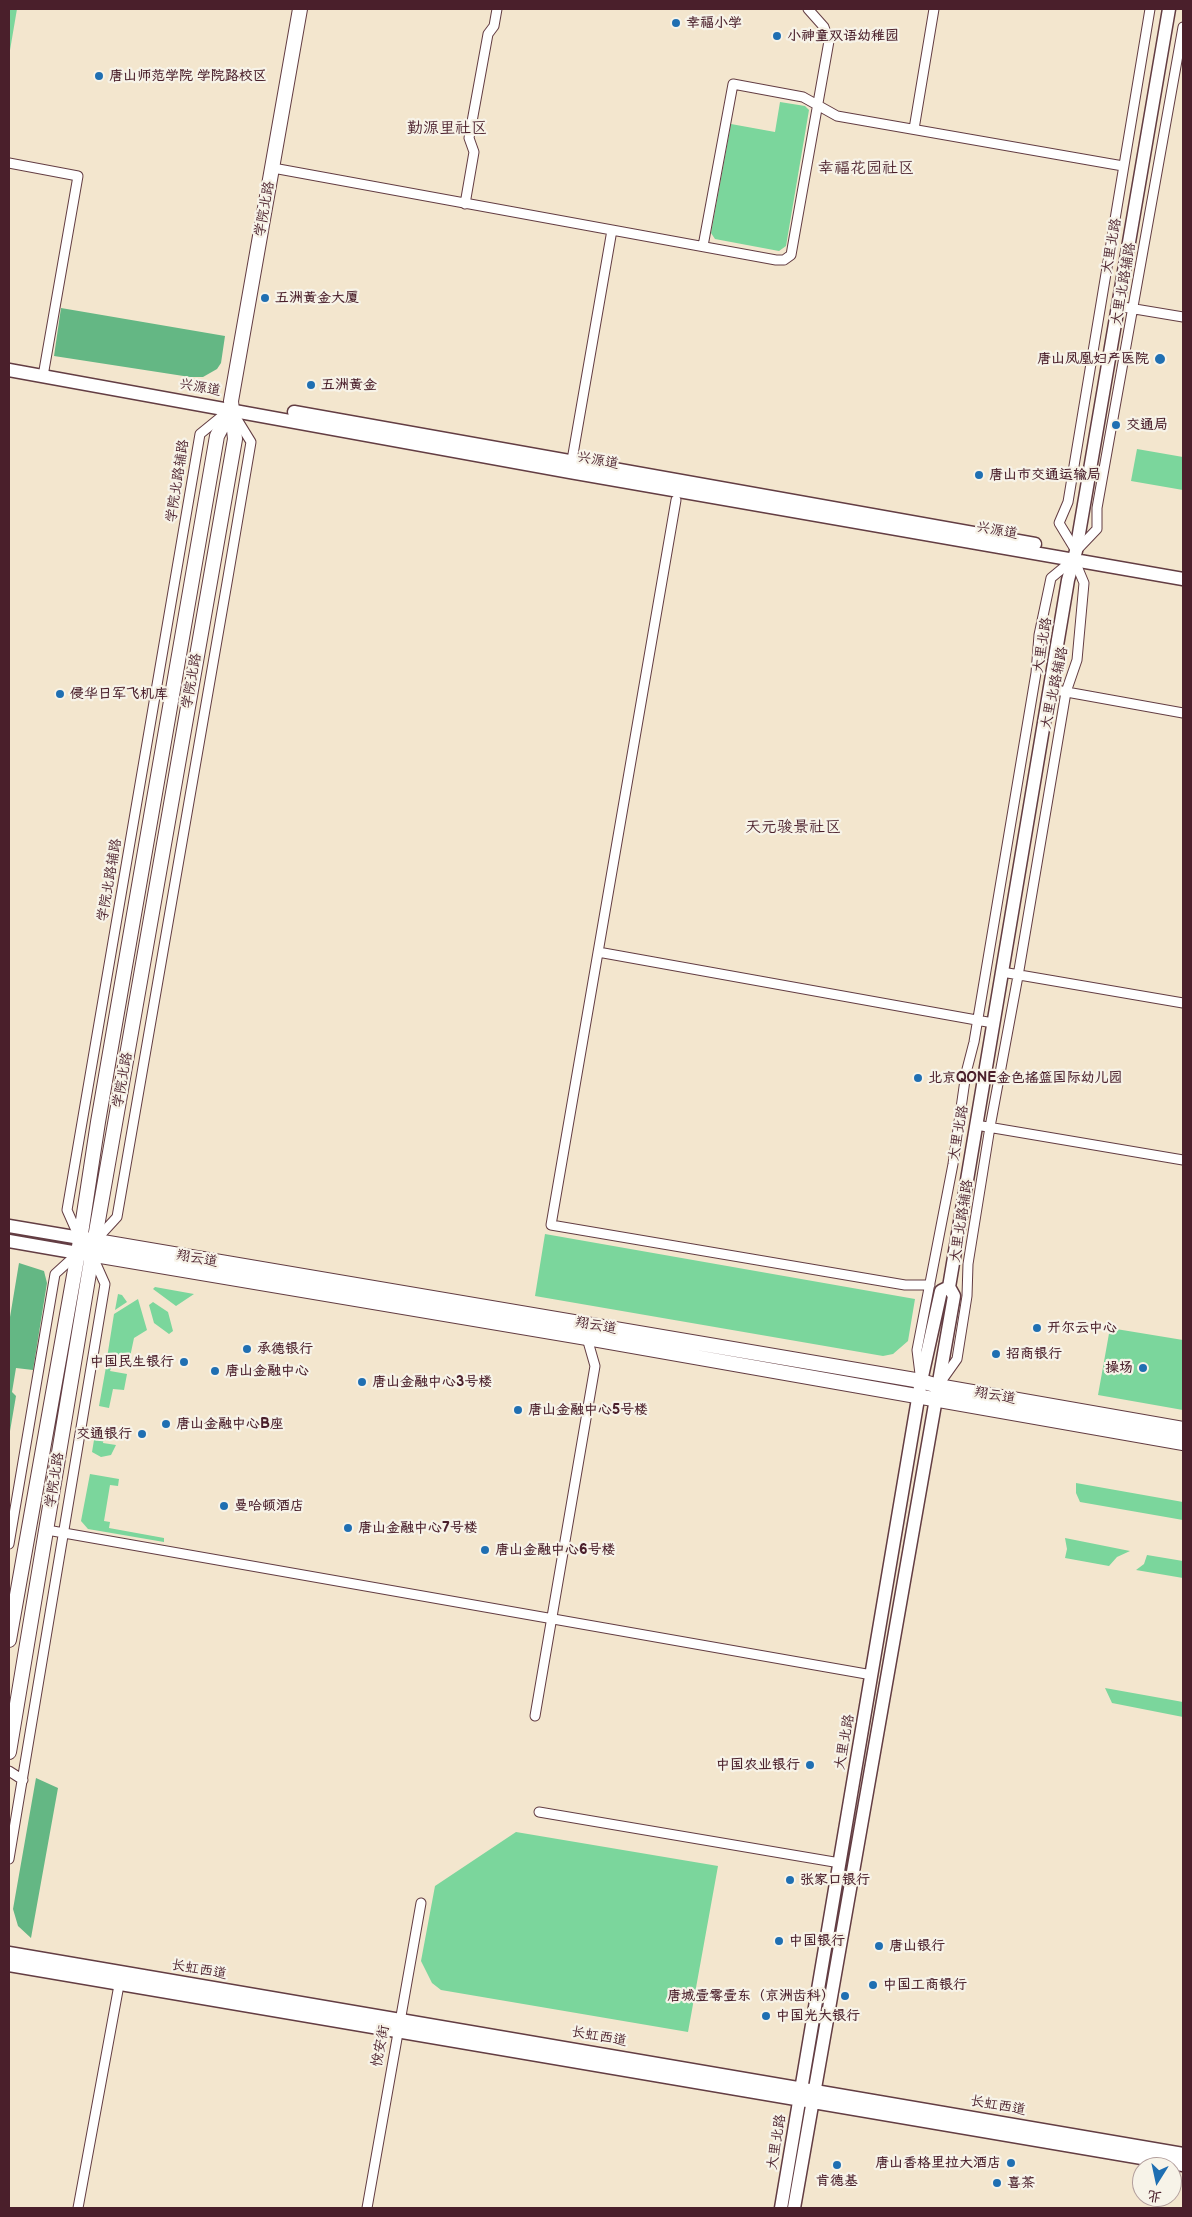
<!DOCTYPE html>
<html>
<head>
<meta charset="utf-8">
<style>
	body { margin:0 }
	#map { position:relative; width:1192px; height:2217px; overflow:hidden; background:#f3e6ce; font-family:"Balsamiq Sans","LXGW WenKai TC",sans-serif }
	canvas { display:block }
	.frame { position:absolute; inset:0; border:10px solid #4a1f2b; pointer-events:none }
	.north { position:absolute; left:1132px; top:2157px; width:50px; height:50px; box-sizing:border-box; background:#f7f3e8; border:1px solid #b29e9c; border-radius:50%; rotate:190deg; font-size:14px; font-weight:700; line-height:20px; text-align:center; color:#4a1f2b }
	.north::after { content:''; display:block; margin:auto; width:18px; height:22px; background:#1f6fb2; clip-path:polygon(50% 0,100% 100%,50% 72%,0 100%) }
</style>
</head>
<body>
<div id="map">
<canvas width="1192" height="2217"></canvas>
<div class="frame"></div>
<div class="north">北</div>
</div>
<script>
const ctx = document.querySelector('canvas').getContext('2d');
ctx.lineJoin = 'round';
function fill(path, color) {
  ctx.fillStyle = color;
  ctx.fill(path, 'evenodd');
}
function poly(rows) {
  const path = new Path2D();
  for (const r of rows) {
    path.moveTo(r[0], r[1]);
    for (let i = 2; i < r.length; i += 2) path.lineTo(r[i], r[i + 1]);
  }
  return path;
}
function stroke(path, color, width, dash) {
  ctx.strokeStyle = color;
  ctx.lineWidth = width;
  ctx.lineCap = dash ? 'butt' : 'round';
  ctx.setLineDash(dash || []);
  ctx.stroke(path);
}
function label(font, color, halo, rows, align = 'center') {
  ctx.font = font + ' "Balsamiq Sans","LXGW WenKai TC",sans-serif';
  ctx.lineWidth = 4.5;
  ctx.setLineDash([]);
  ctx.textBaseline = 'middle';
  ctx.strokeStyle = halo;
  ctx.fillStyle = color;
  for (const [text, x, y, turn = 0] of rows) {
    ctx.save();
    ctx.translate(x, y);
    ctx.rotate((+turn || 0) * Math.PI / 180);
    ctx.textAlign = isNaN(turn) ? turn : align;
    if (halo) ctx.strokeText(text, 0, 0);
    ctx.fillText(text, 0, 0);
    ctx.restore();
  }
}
const green = poly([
	[9,9,17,9,9,56],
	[780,102,805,106,809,110,786,246,779,251,715,239,711,233,731,124,775,132],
	[1137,449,1183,457,1183,490,1131,481],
	[545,1234,915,1299,908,1341,893,1354,883,1356,535,1296],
	[155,1287,194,1294,176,1306,153,1289],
	[118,1294,122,1295,127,1302,115,1310],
	[138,1299,147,1330,134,1338,130,1357,114,1354,113,1359,107,1358,114,1314],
	[153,1302,168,1312,173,1331,169,1334,154,1323,149,1305],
	[1110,1328,1183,1340,1183,1410,1098,1395],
	[106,1367,111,1368,110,1371,127,1374,124,1390,113,1389,109,1408,99,1406],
	[96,1428,105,1430,103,1443,116,1445,111,1455,101,1457,92,1452],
	[90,1474,119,1479,118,1486,110,1485,104,1521,110,1522,109,1528,164,1538,164,1542,88,1529,81,1521],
	[1076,1483,1183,1502,1183,1520,1080,1502,1076,1493],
	[1065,1538,1130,1551,1117,1557,1109,1566,1065,1558,1067,1549],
	[1147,1555,1183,1561,1183,1578,1136,1570,1144,1564],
	[1105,1688,1183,1702,1183,1717,1112,1703],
	[516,1832,718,1866,688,2032,441,1990,432,1983,421,1961,435,1886]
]);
const forest = poly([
	[61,308,225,336,221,363,217,369,203,377,190,377,54,356],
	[19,1263,44,1271,47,1283,33,1370,16,1368,12,1392,16,1396,9,1437,9,1323],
	[36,1778,58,1788,31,1938,18,1926,13,1909]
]);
const street = poly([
	[1150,9,1068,502,1059,523,1076,551,1097,529,1097,508,1183,27],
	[914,129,934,9],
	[9,163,78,176,43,376],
	[273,168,612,230],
	[465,204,474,152,469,138,488,34,494,26,497,9],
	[703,246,733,84,803,97,837,116,1123,166],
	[1117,306,1183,317],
	[572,460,612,230,776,260,784,260,791,255,829,41,824,27,808,9],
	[676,500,551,1225,905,1285,930,1285],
	[1050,689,1183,713],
	[598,952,993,1023],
	[1002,972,1183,1003],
	[976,1125,1183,1160],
	[79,1237,67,1210,200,434,227,412],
	[95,1241,117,1217,228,577,251,442,235,416],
	[920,1374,917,1350,953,1164,966,1073,974,1042,1036,673,1039,635,1051,578,1074,559,1084,583,1077,660,1066,692,1018,976,990,1127,968,1264,967,1296,957,1359,940,1383],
	[47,1530,872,1675],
	[9,1544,55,1274,78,1253],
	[535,1716,595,1366,587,1338],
	[9,1771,23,1780],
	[539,1812,840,1863],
	[9,1859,105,1284,93,1257],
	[78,2208,119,1985],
	[367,2208,421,1903]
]);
const secondary = poly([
	[9,370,570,472,1183,579],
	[294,412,1035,544],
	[9,1226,80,1238],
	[9,1241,78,1253],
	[9,1953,1183,2154],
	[9,1965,1183,2165],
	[781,2208,921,1381,941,1291,949,1287],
	[794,2208,954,1296,949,1287,1068,580,1076,551,1169,9]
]);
const primary = poly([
	[85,1239,921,1381,938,1386,1183,1429],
	[83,1253,587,1338,1183,1443],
	[9,1640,78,1253,98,1122,217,436,231,409],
	[9,1752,92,1255,235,439,231,401,300,9]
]);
const markers = [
	[676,23,5,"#1f6fb2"],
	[777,36,5,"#1f6fb2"],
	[99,76,5,"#1f6fb2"],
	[265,298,5,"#1f6fb2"],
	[1160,359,6,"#1f6fb2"],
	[311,385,5,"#1f6fb2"],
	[1116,425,5,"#1f6fb2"],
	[979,475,5,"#1f6fb2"],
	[60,694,5,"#1f6fb2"],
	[918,1078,5,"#1f6fb2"],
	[1037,1328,5,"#1f6fb2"],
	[247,1349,5,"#1f6fb2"],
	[996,1354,5,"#1f6fb2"],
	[184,1362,5,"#1f6fb2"],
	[1143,1368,5,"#1f6fb2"],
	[215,1371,5,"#1f6fb2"],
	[362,1382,5,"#1f6fb2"],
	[518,1410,5,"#1f6fb2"],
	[166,1424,5,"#1f6fb2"],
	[142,1434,5,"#1f6fb2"],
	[224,1506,5,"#1f6fb2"],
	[348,1528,5,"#1f6fb2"],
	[485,1550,5,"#1f6fb2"],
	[810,1765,5,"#1f6fb2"],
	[790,1880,5,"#1f6fb2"],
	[779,1941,5,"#1f6fb2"],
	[879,1946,5,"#1f6fb2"],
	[873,1985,5,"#1f6fb2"],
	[845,1996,5,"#1f6fb2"],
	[766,2016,5,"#1f6fb2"],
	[1011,2163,5,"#1f6fb2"],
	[837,2165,5,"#1f6fb2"],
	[997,2183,5,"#1f6fb2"]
];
const poiNames = [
	["幸福小学",686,23],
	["小神童双语幼稚园",787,36],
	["唐山师范学院 学院路校区",109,76],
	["五洲黄金大厦",275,298],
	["唐山凤凰妇产医院",1149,359,"right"],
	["五洲黄金",321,385],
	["交通局",1126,425],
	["唐山市交通运输局",989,475],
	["侵华日军飞机库",70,694],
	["北京QONE金色摇篮国际幼儿园",928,1078],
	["开尔云中心",1047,1328],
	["承德银行",257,1349],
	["招商银行",1006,1354],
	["中国民生银行",174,1362,"right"],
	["操场",1133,1368,"right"],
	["唐山金融中心",225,1371],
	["唐山金融中心3号楼",372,1382],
	["唐山金融中心5号楼",528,1410],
	["唐山金融中心B座",176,1424],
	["交通银行",132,1434,"right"],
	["曼哈顿酒店",234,1506],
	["唐山金融中心7号楼",358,1528],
	["唐山金融中心6号楼",495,1550],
	["中国农业银行",800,1765,"right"],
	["张家口银行",800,1880],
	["中国银行",789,1941],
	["唐山银行",889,1946],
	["中国工商银行",883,1985],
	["唐城壹零壹东（京洲齿科）",835,1996,"right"],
	["中国光大银行",776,2016],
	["唐山香格里拉大酒店",1001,2163,"right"],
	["肯德基",837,2181,"center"],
	["喜茶",1007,2183]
];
const streetNames = [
	["学院北路",265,209,-80],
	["大里北路",1112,246,-80],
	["大里北路辅路",1124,284,-80],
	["兴源道",200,388,10],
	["兴源道",598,461,10],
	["学院北路辅路",178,481,-81],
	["兴源道",997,531,10],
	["大里北路",1043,645,-81],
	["学院北路",192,681,-80],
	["大里北路辅路",1055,688,-78],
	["学院北路辅路",110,880,-80],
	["学院北路",123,1080,-80],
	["大里北路",959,1133,-80],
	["大里北路辅路",962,1221,-81],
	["翔云道",197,1259,10],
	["翔云道",596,1326,10],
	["翔云道",995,1396,10],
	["学院北路",55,1480,-81],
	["大里北路",845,1742,-80],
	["长虹西道",199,1970,10],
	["长虹西道",599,2037,10],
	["悦安街",381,2046,-79],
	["长虹西道",998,2106,10],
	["大里北路",777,2142,-81]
];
const quarterNames = [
	["勤源里社区",447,129],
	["幸福花园社区",866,169],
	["天元骏景社区",793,828]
];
fill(green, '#7bd69c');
fill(forest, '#64b784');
stroke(street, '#633d43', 11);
stroke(secondary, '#633d43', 15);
stroke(primary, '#633d43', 16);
stroke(street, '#fff', 9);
stroke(secondary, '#fff', 12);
stroke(primary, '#fff', 14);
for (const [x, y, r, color] of markers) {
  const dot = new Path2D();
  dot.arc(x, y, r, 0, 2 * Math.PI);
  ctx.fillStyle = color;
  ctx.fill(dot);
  stroke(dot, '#f7f3e8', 2);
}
label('bold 14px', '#4a1f2b', '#f7f3e8', poiNames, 'left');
label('14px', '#4a1f2b', '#f7f3e8', streetNames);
label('16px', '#4a1f2b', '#f7f3e8', quarterNames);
</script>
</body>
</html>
